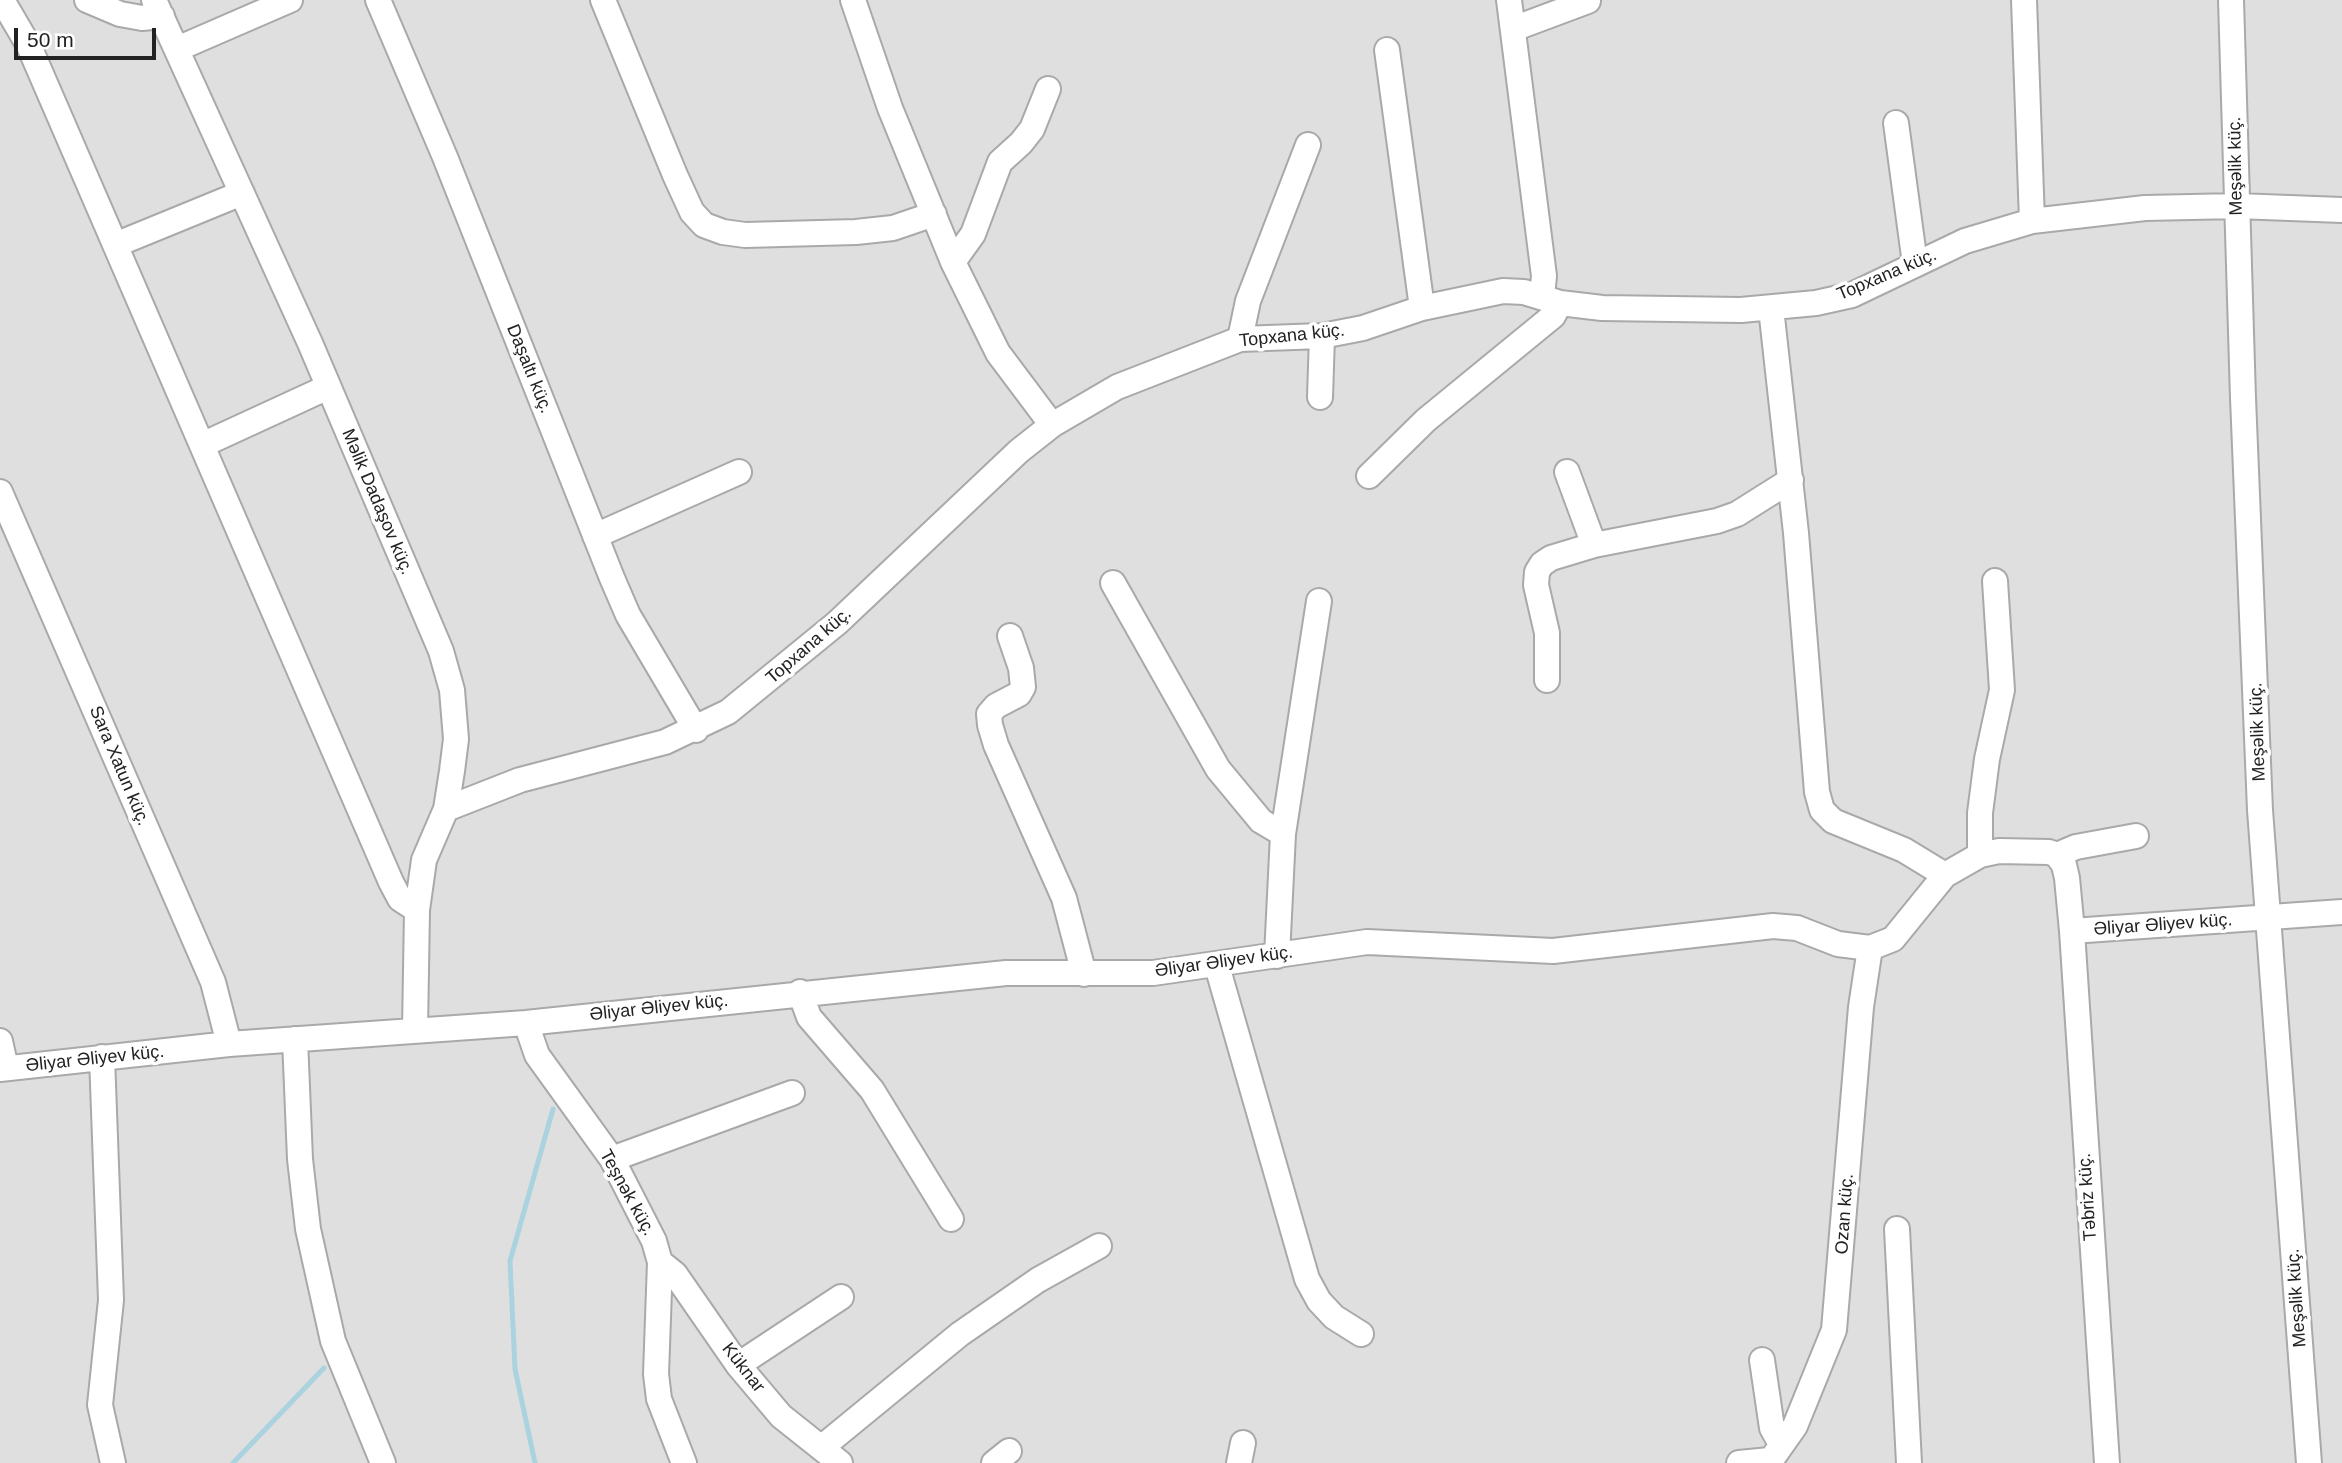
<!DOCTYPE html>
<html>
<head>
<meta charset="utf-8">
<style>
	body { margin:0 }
	#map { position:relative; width:2342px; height:1463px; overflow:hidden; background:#f2efe9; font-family:Helvetica,sans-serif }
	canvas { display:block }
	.scale { position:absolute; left:14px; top:28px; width:142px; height:32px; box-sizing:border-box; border:4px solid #222; border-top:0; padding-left:9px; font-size:21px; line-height:24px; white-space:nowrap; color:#222; -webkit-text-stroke:5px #fff; paint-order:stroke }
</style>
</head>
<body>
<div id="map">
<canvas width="2342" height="1463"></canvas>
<div class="scale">50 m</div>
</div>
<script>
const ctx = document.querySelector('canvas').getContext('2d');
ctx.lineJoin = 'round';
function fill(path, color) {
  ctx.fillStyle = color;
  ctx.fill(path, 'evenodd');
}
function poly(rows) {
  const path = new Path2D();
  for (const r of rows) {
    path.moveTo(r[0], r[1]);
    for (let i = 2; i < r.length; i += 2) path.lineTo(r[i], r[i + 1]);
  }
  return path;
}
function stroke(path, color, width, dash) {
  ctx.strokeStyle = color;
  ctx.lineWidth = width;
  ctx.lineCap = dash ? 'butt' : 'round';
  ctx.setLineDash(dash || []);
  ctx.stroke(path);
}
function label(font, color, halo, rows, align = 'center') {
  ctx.font = font + ' Helvetica,sans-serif';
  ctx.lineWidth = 7;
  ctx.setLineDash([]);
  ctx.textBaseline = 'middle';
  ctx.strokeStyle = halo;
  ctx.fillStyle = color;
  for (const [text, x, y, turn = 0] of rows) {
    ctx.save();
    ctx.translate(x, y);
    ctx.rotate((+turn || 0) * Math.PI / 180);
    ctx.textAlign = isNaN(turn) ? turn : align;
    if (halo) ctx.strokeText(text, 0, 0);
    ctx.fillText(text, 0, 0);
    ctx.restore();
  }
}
const residential = poly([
	[0,0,2342,0,2342,1463,0,1463]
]);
const stream = poly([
	[233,1463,324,1368],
	[535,1463,515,1369,510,1261,553,1109]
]);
const minor = poly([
	[2,0,29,46,391,882,400,899,417,910],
	[87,0,120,14,142,18,162,16],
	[154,0,310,343,441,651,452,690,456,739,452,771,446,809,424,860,417,910,415,1030],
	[378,0,445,157,612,578,628,615,696,730],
	[603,0,675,175,692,212,704,225,723,232,745,235,856,232,893,228,934,214],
	[853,0,890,108,953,262,998,353,1052,425],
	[1509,0,1544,276,1542,296],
	[2024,0,2032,221],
	[2231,0,2243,398,2260,810,2309,1463],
	[1513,29,1588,1],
	[177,49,290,0],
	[1387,50,1422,308],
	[1896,123,1915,264],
	[115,245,242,193],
	[953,262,973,234,1000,162,1021,143,1032,129,1048,89],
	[1771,308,1796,533,1817,792,1822,810,1833,821,1904,850,1945,875],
	[1240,339,1248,301,1308,145],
	[1320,397,1322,336],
	[202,445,328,387],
	[1567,472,1594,545],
	[1369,476,1426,420,1553,316,1560,303],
	[0,492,213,982,229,1044],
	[595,536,739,472],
	[1113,583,1218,769,1261,821,1283,834],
	[1010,636,1021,668,1023,687,1019,694,996,706,989,714,990,725,996,745,1064,898,1084,974],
	[1547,680,1547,633,1536,585,1537,572,1542,564,1551,558,1594,545,1717,521,1737,514,1791,480],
	[446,809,520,780,665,742,728,712,837,623,1019,451,1052,425,1117,387,1240,339,1322,336,1363,328,1422,308,1503,291,1524,292,1560,303,1602,308,1741,310,1816,303,1852,295,1965,241,2032,221,2145,208,2237,206,2342,210],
	[1980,855,1980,813,1987,759,2002,690,1995,581],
	[2057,855,2076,847,2136,836],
	[2072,931,2107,1463],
	[1277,956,1283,834,1319,601],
	[1217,966,1307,1279,1319,1301,1334,1317,1361,1334],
	[800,992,809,1017,872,1090,951,1219],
	[526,1023,537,1055,612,1159,654,1241,660,1262,656,1374,659,1399,684,1463],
	[295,1039,300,1159,308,1229,333,1341,383,1463],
	[0,1041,6,1068],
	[102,1057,111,1300,100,1405,113,1463],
	[0,1069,229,1044,526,1023,1006,973,1153,973,1367,942,1553,951,1773,926,1797,928,1838,944,1870,948,1893,939,1945,875,1980,855,1999,851,2049,852,2057,855,2064,865,2067,878,2072,931,2342,912],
	[612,1159,792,1093],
	[1897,1229,1909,1463],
	[660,1262,675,1274,738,1365,781,1416,840,1463],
	[1762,1360,1772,1428,1781,1444],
	[738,1365,841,1297],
	[821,1448,960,1334,1038,1280,1099,1246],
	[994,1463,1009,1451],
	[1239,1463,1243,1443],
	[1739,1463,1770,1460],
	[1769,1463,1795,1426,1834,1330,1861,1007,1870,948]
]);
const streetNames = [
	["Meşəlik küç.",2236,166,-91],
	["Topxana küç.",1887,275,-23],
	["Topxana küç.",1292,336,-6],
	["Daşaltı küç.",529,369,68],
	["Məlik Dadaşov küç.",377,502,67],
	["Topxana küç.",809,646,-41],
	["Meşəlik küç.",2258,732,-92],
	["Sara Xatun küç.",119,766,67],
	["Əliyar Əliyev küç.",2163,925,-4],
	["Əliyar Əliyev küç.",1224,962,-8],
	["Əliyar Əliyev küç.",659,1008,-6],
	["Əliyar Əliyev küç.",95,1059,-6],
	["Teşnək küç.",627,1193,61],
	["Təbriz küç.",2088,1197,-94],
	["Ozan küç.",1845,1214,-86],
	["Meşəlik küç.",2297,1298,-94],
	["Küknar",743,1368,52]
];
fill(residential, '#e0dfdf');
stroke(stream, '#aad3df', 5);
stroke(minor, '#a9a9a9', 28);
stroke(minor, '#fff', 24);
label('18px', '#222', '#fff', streetNames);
</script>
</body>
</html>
